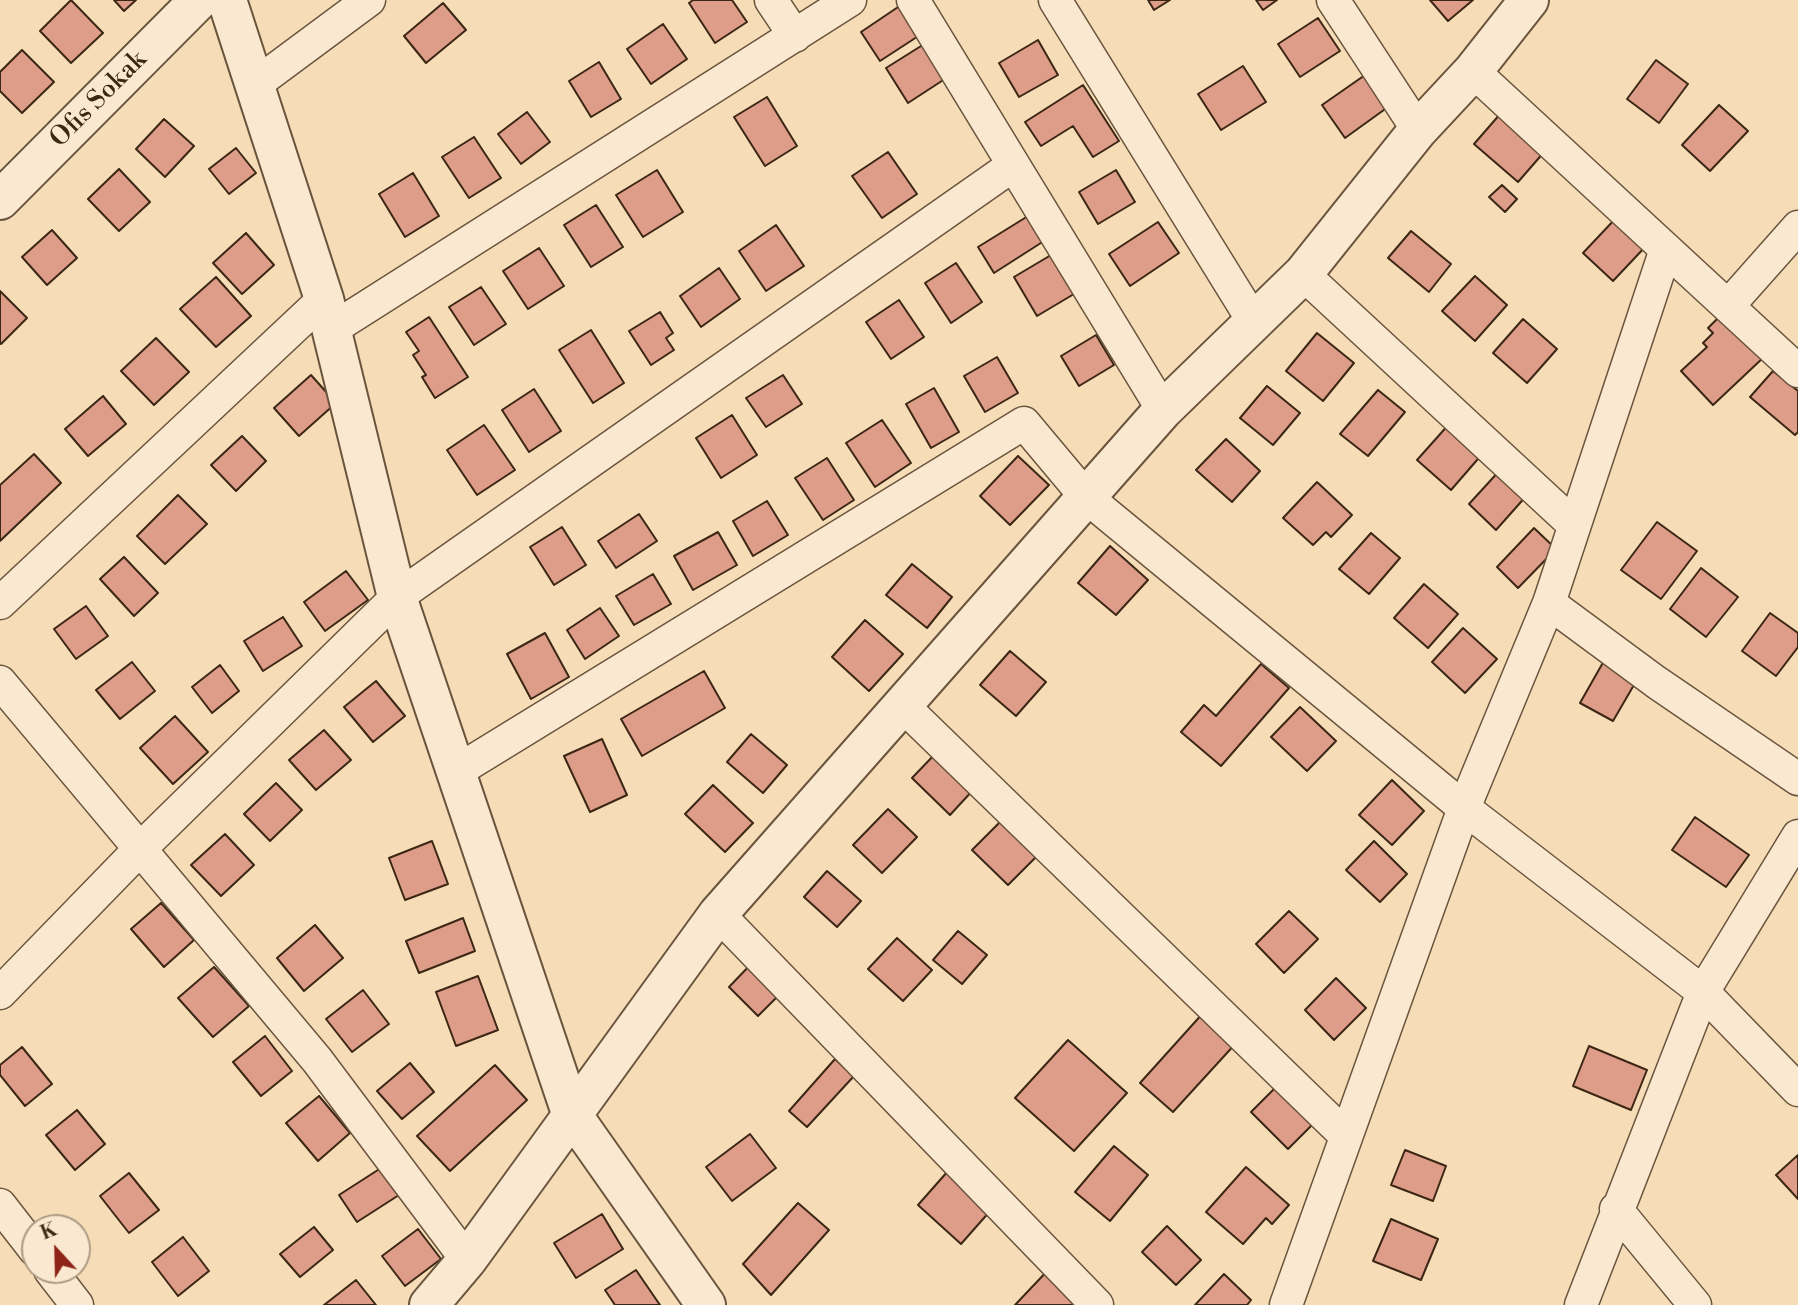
<!DOCTYPE html>
<html>
<head>
<meta charset="utf-8">
<style>
	body { margin:0 }
	#map { position:relative; width:1798px; height:1305px; overflow:hidden; background:#f7ddb7; font-family:"Libre Bodoni",serif }
	canvas { display:block }
	.north { position:absolute; left:21px; top:1214px; width:70px; height:70px; box-sizing:border-box; background:#fae9d0; border:2px solid #ae9b85; border-radius:50%; rotate:338deg; font-size:19px; font-weight:700; line-height:28px; text-align:center; color:#3b2714 }
	.north::after { content:''; display:block; margin:auto; width:24px; height:32px; background:#8f2418; clip-path:polygon(50% 0,100% 100%,50% 72%,0 100%) }
</style>
</head>
<body>
<div id="map">
<canvas width="1798" height="1305"></canvas>
<div class="north">K</div>
</div>
<script>
const ctx = document.querySelector('canvas').getContext('2d');
ctx.lineJoin = 'round';
function fill(path, color) {
  ctx.fillStyle = color;
  ctx.fill(path, 'evenodd');
}
function poly(rows) {
  const path = new Path2D();
  for (const r of rows) {
    path.moveTo(r[0], r[1]);
    for (let i = 2; i < r.length; i += 2) path.lineTo(r[i], r[i + 1]);
  }
  return path;
}
function stroke(path, color, width, dash) {
  ctx.strokeStyle = color;
  ctx.lineWidth = width;
  ctx.lineCap = dash ? 'butt' : 'round';
  ctx.setLineDash(dash || []);
  ctx.stroke(path);
}
function label(font, color, halo, rows, align = 'center') {
  ctx.font = font + ' "Libre Bodoni",serif';
  ctx.lineWidth = 5;
  ctx.setLineDash([]);
  ctx.textBaseline = 'middle';
  ctx.strokeStyle = halo;
  ctx.fillStyle = color;
  for (const [text, x, y, turn = 0] of rows) {
    ctx.save();
    ctx.translate(x, y);
    ctx.rotate((+turn || 0) * Math.PI / 180);
    ctx.textAlign = isNaN(turn) ? turn : align;
    if (halo) ctx.strokeText(text, 0, 0);
    ctx.fillText(text, 0, 0);
    ctx.restore();
  }
}
const building = poly([
	[71,0,103,33,71,63,40,31,71,0],
	[114,0,136,0,124,11,114,0],
	[693,0,732,0,747,22,715,43,689,3,693,0],
	[1148,0,1170,0,1154,10,1148,0],
	[1256,0,1277,0,1263,10,1256,0],
	[1430,0,1473,0,1448,21,1430,0],
	[443,3,466,30,426,63,404,36,443,3],
	[904,3,923,33,880,61,861,32,904,3],
	[1318,18,1340,51,1300,77,1278,44,1318,18],
	[663,24,687,59,651,84,627,49,663,24],
	[1038,40,1058,75,1019,97,999,63,1038,40],
	[929,41,951,75,908,103,886,68,929,41],
	[22,50,54,82,22,113,0,91,0,72,22,50],
	[1656,60,1688,84,1659,123,1627,99,1656,60],
	[599,62,621,99,591,117,569,81,599,62],
	[1243,66,1266,102,1221,130,1198,94,1243,66],
	[1365,75,1388,107,1345,138,1322,105,1365,75],
	[1083,85,1119,141,1093,157,1073,126,1041,146,1025,122,1083,85],
	[767,97,797,146,765,166,734,117,767,97],
	[1719,105,1748,131,1710,171,1682,145,1719,105],
	[527,112,550,142,521,164,498,134,527,112],
	[1501,113,1545,151,1518,182,1474,144,1501,113],
	[164,119,194,146,165,177,136,149,164,119],
	[474,137,501,178,469,198,442,157,474,137],
	[236,148,256,173,229,194,209,169,236,148],
	[888,152,917,194,882,218,852,176,888,152],
	[119,169,150,202,119,231,88,199,119,169],
	[657,170,683,212,643,237,616,195,657,170],
	[1116,170,1135,202,1098,224,1079,192,1116,170],
	[413,173,439,216,405,237,379,194,413,173],
	[1502,185,1517,199,1505,212,1489,197,1502,185],
	[596,205,623,247,591,267,564,225,596,205],
	[1028,216,1044,241,994,273,978,247,1028,216],
	[1616,218,1646,246,1613,281,1583,253,1616,218],
	[1158,222,1179,253,1130,286,1109,254,1158,222],
	[776,225,804,266,766,291,739,251,776,225],
	[52,230,77,258,47,285,22,257,52,230],
	[1411,231,1451,264,1429,292,1388,258,1411,231],
	[246,233,274,265,242,294,213,263,246,233],
	[539,248,564,286,528,309,503,271,539,248],
	[1051,255,1074,294,1037,316,1014,277,1051,255],
	[956,263,982,302,951,323,925,283,956,263],
	[719,268,740,299,701,327,680,296,719,268],
	[1475,276,1507,305,1475,341,1442,311,1475,276],
	[216,277,251,316,216,347,180,309,216,277],
	[481,287,506,324,474,345,449,307,481,287],
	[0,291,27,318,1,344,0,343,0,291],
	[899,300,924,337,891,359,866,322,899,300],
	[660,312,673,333,666,338,674,350,651,365,629,331,660,312],
	[1724,312,1765,356,1713,405,1681,371,1707,347,1703,343,1713,333,1708,328,1724,312],
	[429,317,468,377,435,398,422,377,426,375,413,355,419,351,406,332,429,317],
	[1523,319,1557,349,1527,383,1493,353,1523,319],
	[591,330,624,383,593,403,559,350,591,330],
	[1317,333,1354,363,1323,401,1286,371,1317,333],
	[1096,335,1114,365,1079,386,1061,356,1096,335],
	[156,338,189,372,154,405,121,371,156,338],
	[997,357,1018,393,985,412,964,376,997,357],
	[1773,371,1798,391,1798,432,1795,435,1750,397,1773,371],
	[311,375,336,403,299,436,274,408,311,375],
	[783,375,802,404,766,427,746,398,783,375],
	[1267,386,1300,413,1273,445,1240,418,1267,386],
	[934,388,959,432,931,448,906,404,934,388],
	[534,389,561,431,529,452,502,410,534,389],
	[1378,390,1405,412,1368,456,1340,434,1378,390],
	[103,396,126,424,88,456,65,429,103,396],
	[732,415,757,455,721,478,696,438,732,415],
	[882,420,911,463,875,487,846,443,882,420],
	[1450,423,1484,452,1451,490,1417,460,1450,423],
	[484,425,515,470,477,495,447,450,484,425],
	[242,436,266,461,236,491,211,465,242,436],
	[1226,439,1260,471,1232,502,1196,470,1226,439],
	[34,454,61,483,0,541,0,485,34,454],
	[1018,456,1049,485,1010,525,980,496,1018,456],
	[827,458,854,500,823,520,795,478,827,458],
	[1501,469,1528,494,1496,530,1469,504,1501,469],
	[1317,482,1352,515,1331,537,1326,532,1313,545,1283,518,1317,482],
	[178,495,207,524,165,564,137,536,178,495],
	[767,501,788,535,753,556,733,521,767,501],
	[639,514,657,541,616,568,598,541,639,514],
	[1657,522,1697,551,1661,599,1621,570,1657,522],
	[562,527,586,565,554,585,530,547,562,527],
	[1534,528,1556,549,1518,588,1497,567,1534,528],
	[718,532,737,565,693,590,674,556,718,532],
	[1371,533,1400,558,1369,594,1339,569,1371,533],
	[1110,546,1148,580,1116,615,1078,583,1110,546],
	[124,557,158,593,134,616,100,579,124,557],
	[912,564,952,597,927,628,886,595,912,564],
	[1701,568,1738,597,1706,637,1670,609,1701,568],
	[346,571,368,600,325,631,304,602,346,571],
	[653,574,671,604,634,625,616,596,653,574],
	[1424,584,1458,614,1428,648,1394,618,1424,584],
	[86,606,108,636,76,659,54,629,86,606],
	[600,608,619,636,585,659,567,630,600,608],
	[1770,613,1798,633,1798,647,1776,676,1742,651,1770,613],
	[283,617,302,646,263,671,244,641,283,617],
	[865,620,903,654,869,691,832,657,865,620],
	[1463,628,1497,659,1465,693,1432,662,1463,628],
	[545,633,569,677,531,699,507,654,545,633],
	[1010,651,1046,682,1016,716,980,685,1010,651],
	[1605,659,1638,678,1613,721,1580,703,1605,659],
	[132,662,155,691,120,719,96,690,132,662],
	[1261,664,1289,688,1221,766,1181,732,1204,705,1216,716,1261,664],
	[220,665,239,691,212,713,192,687,220,665],
	[704,671,725,708,642,756,621,719,704,671],
	[376,681,405,716,373,742,344,707,376,681],
	[1300,707,1336,741,1307,771,1271,737,1300,707],
	[175,716,208,752,173,784,140,748,175,716],
	[324,730,351,760,316,790,289,760,324,730],
	[751,734,787,765,763,793,727,762,751,734],
	[602,739,627,795,590,812,564,756,602,739],
	[936,753,974,789,950,815,912,778,936,753],
	[1392,780,1424,811,1392,845,1359,815,1392,780],
	[276,783,302,810,270,841,244,814,276,783],
	[713,785,753,823,725,852,685,814,713,785],
	[888,809,917,837,882,873,853,845,888,809],
	[1695,817,1749,855,1726,887,1672,850,1695,817],
	[1001,821,1037,856,1008,885,972,850,1001,821],
	[225,834,254,865,221,896,191,865,225,834],
	[432,841,448,884,405,900,389,858,432,841],
	[1374,841,1407,874,1380,902,1346,870,1374,841],
	[827,871,861,901,837,927,804,897,827,871],
	[161,903,194,940,164,967,131,929,161,903],
	[1289,911,1318,939,1284,973,1256,944,1289,911],
	[463,918,475,951,419,973,406,941,463,918],
	[315,925,343,958,304,991,277,958,315,925],
	[958,931,987,955,962,984,933,960,958,931],
	[897,938,932,970,903,1001,868,969,897,938],
	[753,962,783,991,758,1016,729,987,753,962],
	[214,967,249,1006,213,1037,178,998,214,967],
	[478,976,498,1030,456,1046,436,992,478,976],
	[1336,978,1366,1008,1334,1040,1305,1010,1336,978],
	[363,990,389,1024,352,1052,326,1019,363,990],
	[1204,1012,1237,1042,1173,1112,1140,1083,1204,1012],
	[265,1036,292,1071,261,1096,233,1062,265,1036],
	[1068,1040,1127,1093,1074,1151,1015,1098,1068,1040],
	[1589,1046,1647,1070,1631,1110,1573,1086,1589,1046],
	[22,1047,52,1084,25,1106,0,1075,0,1065,22,1047],
	[835,1059,854,1076,807,1127,789,1111,835,1059],
	[410,1063,434,1092,402,1119,377,1091,410,1063],
	[495,1065,527,1100,450,1171,417,1136,495,1065],
	[1281,1082,1318,1119,1288,1149,1251,1112,1281,1082],
	[319,1096,350,1133,318,1161,286,1123,319,1096],
	[77,1110,105,1144,75,1170,46,1135,77,1110],
	[750,1134,776,1168,732,1201,706,1167,750,1134],
	[1114,1146,1148,1175,1110,1221,1075,1192,1114,1146],
	[1405,1150,1446,1166,1433,1201,1391,1185,1405,1150],
	[1798,1155,1798,1199,1776,1175,1798,1155],
	[1246,1167,1289,1205,1272,1224,1266,1218,1243,1244,1206,1212,1246,1167],
	[381,1168,399,1195,357,1222,339,1195,381,1168],
	[948,1171,991,1210,961,1244,918,1205,948,1171],
	[129,1173,159,1210,129,1233,100,1196,129,1173],
	[798,1203,829,1230,771,1295,743,1264,798,1203],
	[602,1214,623,1249,576,1278,554,1243,602,1214],
	[1391,1219,1438,1239,1421,1280,1373,1261,1391,1219],
	[1167,1226,1201,1260,1176,1285,1142,1252,1167,1226],
	[314,1227,333,1250,300,1277,280,1254,314,1227],
	[418,1229,441,1259,405,1286,382,1256,418,1229],
	[183,1237,209,1271,178,1296,152,1262,183,1237],
	[1050,1268,1081,1297,1073,1305,1015,1305,1050,1268],
	[636,1270,660,1305,615,1305,605,1290,636,1270],
	[1224,1274,1251,1300,1247,1305,1195,1305,1224,1274],
	[356,1280,376,1305,324,1305,356,1280]
]);
const minor = poly([
	[771,0,795,36],
	[913,0,1163,410],
	[1055,0,1254,322],
	[1333,0,1418,130],
	[1473,71,1798,371],
	[257,83,369,0],
	[1303,274,1573,524],
	[1728,306,1798,227],
	[332,329,850,0],
	[0,603,324,299],
	[1549,603,1656,682,1798,779],
	[0,682,317,1060,467,1260],
	[901,704,1345,1135],
	[457,771,1024,423,1086,497,1464,808,1703,992,1798,1090],
	[718,914,1097,1305],
	[0,993,139,850,397,597,1012,166],
	[0,1205,35,1250],
	[1616,1209,1695,1305],
	[50,1270,77,1305],
	[1286,1305,1464,808,1549,603,1666,249],
	[1581,1305,1703,992,1798,836]
]);
const tertiary = poly([
	[227,0,324,299,397,597,571,1113,706,1305],
	[0,200,199,0],
	[429,1305,467,1260,718,914,1163,410,1303,274,1418,130,1473,71,1529,0]
]);
const streetNames = [
	["Ofis Sokak",99,100,-45]
];
fill(building, '#de9d88');
stroke(building, '#3b2714', 2);
stroke(minor, '#6a543d', 35);
stroke(tertiary, '#6a543d', 42);
stroke(minor, '#fae9d0', 32);
stroke(tertiary, '#fae9d0', 38);
label('26px', '#3b2714', '#fae9d0', streetNames);
</script>
</body>
</html>
